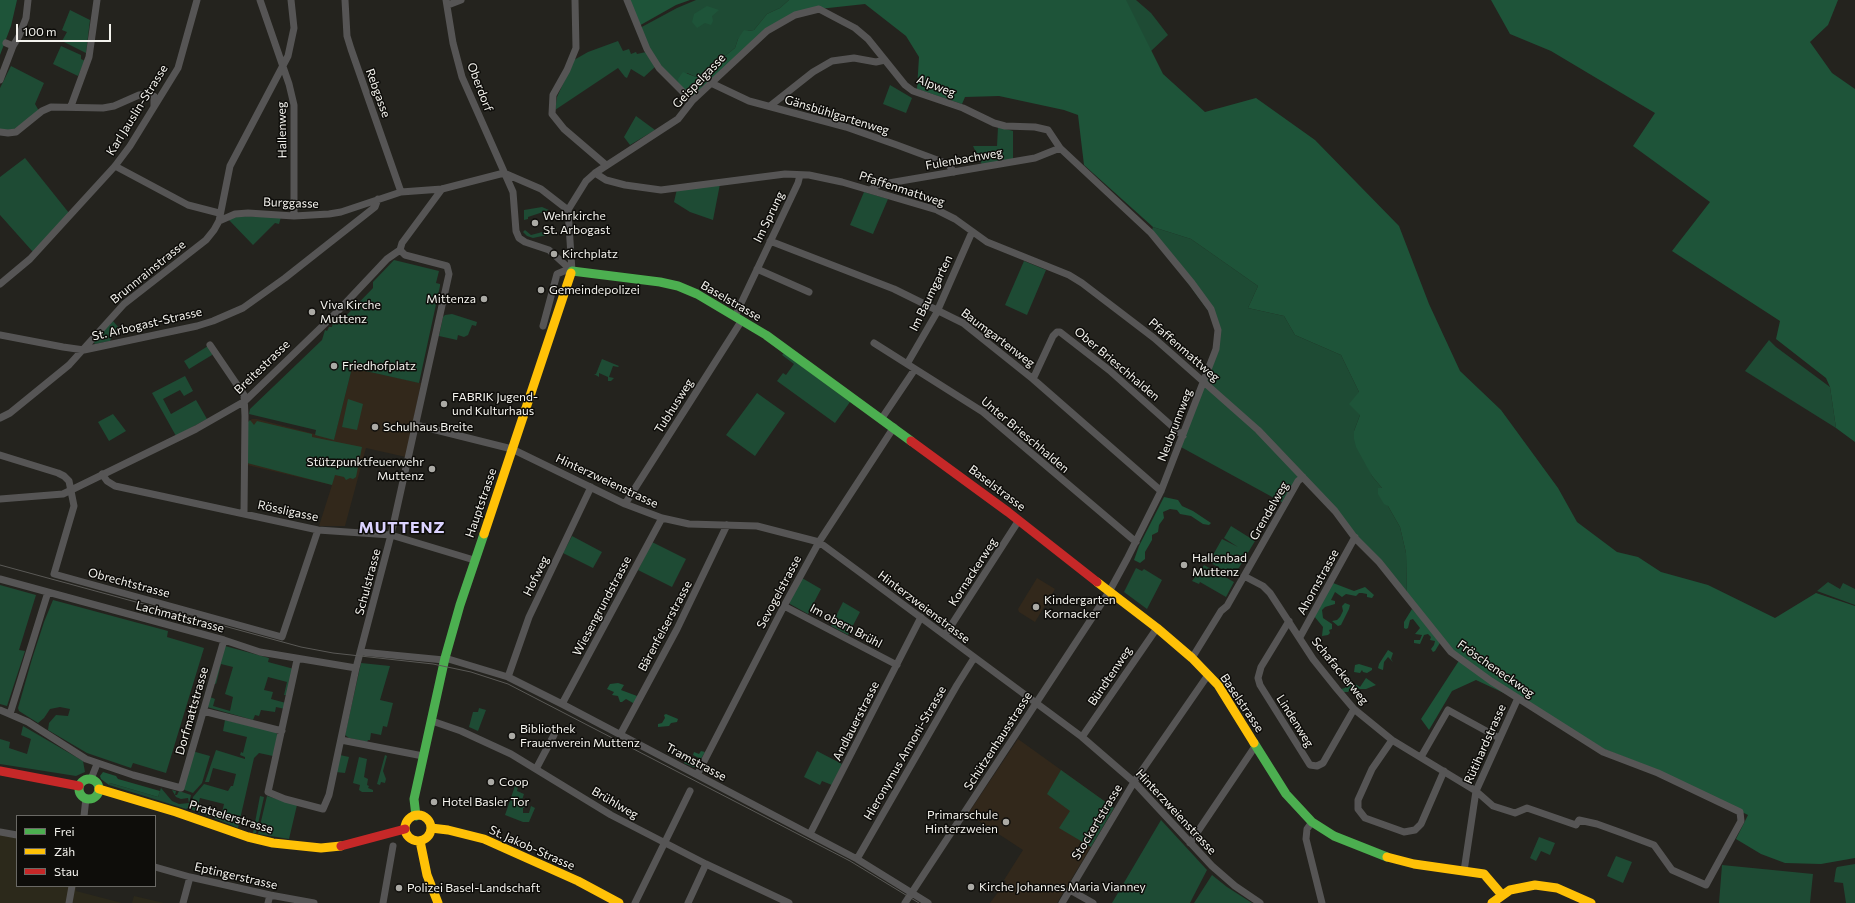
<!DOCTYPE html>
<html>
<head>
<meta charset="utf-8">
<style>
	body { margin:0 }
	#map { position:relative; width:1855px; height:903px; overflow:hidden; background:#24231e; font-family:Commissioner,sans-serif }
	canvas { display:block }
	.legend { position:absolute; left:16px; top:815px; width:140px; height:72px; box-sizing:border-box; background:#0e0d0a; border:1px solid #6a6965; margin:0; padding:5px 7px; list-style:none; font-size:12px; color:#f4f3ee }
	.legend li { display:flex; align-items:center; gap:8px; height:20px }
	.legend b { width:20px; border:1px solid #6a6965 }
	.scale { position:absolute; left:16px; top:24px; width:95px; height:18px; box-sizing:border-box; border:2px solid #f4f3ee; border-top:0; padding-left:5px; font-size:12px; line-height:14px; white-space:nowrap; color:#f4f3ee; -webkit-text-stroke:3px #0e0d0a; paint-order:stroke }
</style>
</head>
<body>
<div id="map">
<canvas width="1855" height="903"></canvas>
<ul class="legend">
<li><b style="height:5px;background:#4caf50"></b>Frei</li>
<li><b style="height:5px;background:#ffc107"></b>Zäh</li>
<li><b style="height:5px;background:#c62828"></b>Stau</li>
</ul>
<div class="scale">100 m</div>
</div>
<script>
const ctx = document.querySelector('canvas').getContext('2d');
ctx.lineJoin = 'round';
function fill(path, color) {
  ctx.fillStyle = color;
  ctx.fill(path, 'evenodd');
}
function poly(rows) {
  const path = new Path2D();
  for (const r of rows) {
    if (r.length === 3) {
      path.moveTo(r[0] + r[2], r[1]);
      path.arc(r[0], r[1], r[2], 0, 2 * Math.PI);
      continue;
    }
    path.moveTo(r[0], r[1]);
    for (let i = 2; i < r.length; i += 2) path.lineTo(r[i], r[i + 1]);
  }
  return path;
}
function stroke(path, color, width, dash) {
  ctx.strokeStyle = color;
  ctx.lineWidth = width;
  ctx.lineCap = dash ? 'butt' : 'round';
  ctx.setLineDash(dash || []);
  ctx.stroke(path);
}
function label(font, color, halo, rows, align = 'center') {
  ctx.font = font + ' Commissioner,sans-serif';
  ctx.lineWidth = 3;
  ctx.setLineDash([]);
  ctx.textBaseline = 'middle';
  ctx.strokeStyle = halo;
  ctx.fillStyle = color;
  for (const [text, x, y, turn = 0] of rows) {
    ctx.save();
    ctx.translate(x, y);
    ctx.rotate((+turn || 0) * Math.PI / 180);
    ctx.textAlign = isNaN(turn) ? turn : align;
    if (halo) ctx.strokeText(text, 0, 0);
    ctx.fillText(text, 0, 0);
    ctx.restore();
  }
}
const built = poly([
	[0,832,17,835,17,886,76,886,76,891,122,903,0,903],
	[134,896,164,903,132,903]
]);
const education = poly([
	[352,368,421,383,406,457,366,448,345,526,319,526,332,485,247,465,248,422,252,419,257,419,334,439],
	[1037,578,1055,589,1035,622,1019,612,1018,609],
	[1018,739,1114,808,1057,903,990,903,1004,884,1006,881,1004,880,1023,850,968,814]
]);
const green = poly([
	[696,0,789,0,780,8,767,14,754,30,748,31,738,39,735,48,700,76,696,77,687,73,679,87,659,68,638,29,677,8],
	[1119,0,1136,0,1151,13,1168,35,1150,52],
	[70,10,90,20,86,53,62,41,67,32,62,30],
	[618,41,623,51,629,49,631,54,636,52,637,54,646,52,656,66,644,77,631,69,627,78,625,77,618,68,555,110,557,97,574,60,588,52],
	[61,46,81,55,81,59,85,61,78,76,53,64],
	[11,66,44,83,35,104,39,111,13,130,6,130,0,129,0,88],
	[890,85,912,98,906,113,883,104],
	[636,116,655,130,630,145,624,137],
	[998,127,1013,131,1013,159,982,165,973,146,997,146],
	[25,158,69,213,33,252,0,215,0,177],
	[720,184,713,220,690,212,674,202,677,189],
	[864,192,888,199,873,234,850,225],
	[542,207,549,210,528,217,528,219,524,220,524,210],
	[236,216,281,217,279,224,275,223,253,245,228,219],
	[1153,227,1191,239,1258,286,1248,308,1284,316,1295,335,1341,355,1359,392,1360,415,1354,431,1372,476,1382,488,1388,506,1400,527,1406,553,1407,599,1303,477,1285,504,1179,446,1216,349,1215,320,1151,233],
	[525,230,531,235,550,230,552,234,533,238,527,236,523,232],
	[394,260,439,271,436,283,440,284,440,286,419,383,352,368,334,440,315,435,316,430,249,414,250,409,322,340,325,330,327,331,329,327,332,327,333,323,337,324,338,318,343,319,373,288,373,282],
	[1024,261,1046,270,1027,315,1005,305],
	[452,314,477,322,476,326,472,325,468,335,464,337,458,335,457,340,439,336,443,317,445,315],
	[113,321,119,328,112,336,110,341,95,344,93,341],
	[1769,340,1776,347,1830,387,1836,428,1745,371],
	[208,346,212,353,212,355,189,369,184,361],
	[784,353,850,402,835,423,777,381,783,373,786,375,794,364,782,355],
	[602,359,619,366,618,367,613,366,609,377,614,378,611,381,608,381,608,377,599,373,599,377,594,374,596,374],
	[185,376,193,391,184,396,180,390,163,399,171,414,196,400,207,419,176,436,152,393],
	[757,393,785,413,755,456,726,435],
	[348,399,363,404,357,430,342,427],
	[113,414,126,431,109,441,98,422],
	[250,420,254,425,257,421,312,434,312,437,362,447,356,477,353,479,350,478,346,480,344,477,335,475,332,485,247,463,248,422],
	[1231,526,1255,541,1234,576,1209,562,1222,539,1238,547,1224,538],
	[572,536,602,552,593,568,563,553],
	[652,542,686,559,672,587,638,570],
	[1204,565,1234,582,1226,597,1200,582,1199,584,1192,581],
	[1136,568,1142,571,1144,569,1162,580,1147,609,1124,592],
	[802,578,821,589,808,614,790,604,790,600],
	[1828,582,1840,589,1843,583,1855,589,1855,605,1817,591],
	[0,585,36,595,19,650,25,651,7,706,0,704],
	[53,600,168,631,167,637,204,648,166,773,133,763,131,768,87,753,48,730,49,723,56,715,68,716,70,709,60,707,50,709,44,718,38,723,19,711,18,708,32,659,44,622],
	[843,602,860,612,848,635,831,626],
	[225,646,269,658,268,662,294,669,287,695,284,695,287,682,268,677,264,690,273,692,271,699,286,703,285,709,276,707,275,712,261,710,259,716,255,715,253,720,207,707,210,697,215,699,213,706,230,711,233,697,225,694,233,667,221,664,216,684,214,683],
	[361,663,390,666,380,700,393,703,387,727,383,726,381,735,371,733,370,740,368,740,367,742,349,738,345,735],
	[479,708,486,710,478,731,469,727,473,712,478,712],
	[225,720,276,732,278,737,273,756,259,753,254,758,238,828,214,818,215,815,221,817,224,804,200,798,197,809,211,814,210,817,190,809,193,797,204,784,228,791,231,786,233,786,236,774,213,768,209,782,205,782,216,750,245,759,245,757,240,755,241,752,243,753,247,737,223,731],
	[23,726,83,761,85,772,76,776,0,764,0,739,10,742,9,748,27,754,31,739,21,735],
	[192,751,210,756,202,783,193,793,182,789],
	[817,751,842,764,832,785,822,781,820,785,804,777],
	[340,755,349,757,345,773,336,772],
	[385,755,387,756,383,771,386,779,385,783,381,782,380,785,377,784],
	[359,757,367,759,364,777,368,779,367,785,369,786,368,788,373,790,373,792,362,792,359,790,360,785,353,783],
	[1061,770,1114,808,1091,847,1059,828,1070,811,1047,794],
	[110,783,158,797,161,788,172,801,179,804,189,803,188,798,181,799,176,797,172,790,176,791,175,795,177,795,179,791,191,795,188,808,186,809,109,785],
	[515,786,518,787,517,791,524,794,522,800,528,803,526,807,523,808,523,813,529,813,531,806,535,808,529,822,523,822,505,815],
	[260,796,264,797,256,833,253,833],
	[267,796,297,805,289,839,258,834],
	[1161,820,1207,870,1193,897,1190,903,1112,903],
	[1539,837,1555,843,1550,855,1541,851,1536,861,1530,858],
	[1616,856,1632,862,1623,883,1607,876],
	[1855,864,1855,903,1846,903,1843,883,1834,882,1836,869,1837,867],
	[1722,865,1813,874,1810,903,1719,903],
	[1212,875,1227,887,1252,903,1194,903]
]);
const forest = poly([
	[0,0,17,0,11,26,0,55],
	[627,0,690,0,676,5,637,27],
	[789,0,1126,0,1163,74,1205,112,1256,98,1315,140,1399,226,1429,304,1460,371,1501,410,1558,488,1577,522,1617,552,1638,557,1661,572,1708,585,1775,618,1816,593,1855,606,1855,858,1821,864,1785,863,1761,854,1736,839,1748,815,1657,770,1604,749,1538,709,1476,680,1452,691,1429,730,1421,719,1460,659,1407,599,1406,553,1400,527,1388,506,1384,504,1378,494,1378,488,1382,488,1372,476,1356,447,1354,439,1354,431,1360,415,1349,404,1359,392,1341,355,1295,335,1284,316,1248,308,1258,286,1191,239,1153,227,1084,165,1078,115,1064,110,999,96,965,97,962,104,917,89,919,57,906,36,865,4,819,9,776,25,692,101,679,88,678,79,683,72,696,77,700,76,735,48,738,39,744,30,748,31,754,30,767,14,780,8],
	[1491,0,1838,0,1828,25,1810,42,1832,73,1855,89,1855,442,1836,428,1830,387,1826,378,1776,339,1780,321,1672,251,1710,202,1633,146,1655,113,1551,51,1510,34],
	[707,6,719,10,712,16,713,21,711,25,705,23,697,28,692,22,694,14],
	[1164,497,1178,500,1182,506,1193,511,1211,523,1209,525,1203,524,1191,516,1180,514,1177,510,1170,509,1163,512,1164,518,1159,525,1158,532,1152,535,1152,540,1145,552,1145,559,1140,563,1134,560,1139,546],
	[1333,583,1354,591,1365,587,1374,595,1372,598,1367,597,1367,594,1362,593,1359,593,1356,596,1346,594,1342,597,1335,592,1331,600,1335,601,1335,604,1325,607,1322,610,1323,618,1332,624,1332,629,1329,630,1330,633,1328,635,1322,636,1323,627,1314,616],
	[1345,603,1350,605,1349,609,1341,625,1338,626,1332,621,1337,620,1340,617,1343,611,1342,606],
	[1412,609,1441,641,1435,651,1433,652,1431,649,1434,645,1435,641,1430,640,1431,637,1428,634,1424,635,1420,644,1414,643,1414,640,1420,640,1422,635,1415,634,1420,628,1413,619,1410,620,1408,628,1406,629,1404,628,1404,622],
	[1388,650,1393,653,1391,659,1393,662,1388,657,1384,662,1383,670,1380,669,1378,668,1379,664],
	[1359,664,1372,668,1372,670,1367,673,1363,672,1362,670,1360,673,1354,672,1355,665],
	[1366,678,1376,685,1366,689,1360,689,1353,686,1348,692,1342,692,1341,689,1345,688,1348,684,1345,681,1347,679,1360,687],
	[618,683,624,685,621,690,637,696,636,701,633,703,626,699,622,702,620,702,618,696,612,695,614,692,607,689,610,684],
	[666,714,678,719,677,722,671,723,669,726,658,727,658,724,662,723,665,718,664,715],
	[701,751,705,752,696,767,693,767,684,763,685,760,695,762,699,758,693,755,694,752,699,754],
	[103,772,116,776,118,779,160,791,158,797,110,783,109,785,101,779,100,776]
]);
const street = poly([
	[260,0,289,84,294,105,294,216],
	[345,0,347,36,351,49,401,192],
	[446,0,453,43,462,77,513,192,516,231,519,238,525,242,549,250,572,271],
	[575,0,576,48,567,70,553,95,552,114,564,129,606,165],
	[627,0,647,49,659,68,692,101],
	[448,5,461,0],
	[6,43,13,46],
	[0,80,13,46,19,36,26,18,28,0],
	[711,83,749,101,846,127,897,145,948,164,954,172],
	[71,106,89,57,97,0],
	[770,106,813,72,832,61,854,58,876,62,885,60],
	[0,132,8,133,16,132,42,111,51,107,103,108,114,106,139,95,147,94,154,96,154,106],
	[115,166,188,205,219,213],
	[504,173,541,189,568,210],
	[595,173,606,180,625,185,661,190,785,174,809,175,842,182,937,210,955,219,987,242,1069,275,1082,283,1154,338,1258,430,1335,511,1355,538,1379,562,1451,652,1491,681,1603,752,1658,773,1740,812,1741,821,1706,885,1672,870,1654,845,1622,833,1597,824,1579,820,1576,825,1527,808,1515,813,1493,806,1476,791,1392,740,1354,709,1337,689,1313,659,1270,593,1263,586,1244,576],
	[871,190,877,185,1035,158,1060,148],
	[219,221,235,214,248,213,294,216,329,214,341,212,401,192,442,189,504,173],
	[770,241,894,289,963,323,1033,379,1161,491],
	[757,269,809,292],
	[572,271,568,210,586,181,595,173,678,119,692,101,767,31,795,15,819,9,855,28,868,39,905,85,913,91,963,108,994,123,1005,126,1035,127,1048,130,1060,148,1151,233,1192,283,1211,309,1218,330,1216,349,1161,491,1127,559,1109,592,905,903],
	[0,284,30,259,115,166,130,146,178,68,197,0],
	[735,316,798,183,800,175],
	[543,326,557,274,564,271,572,271],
	[0,335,63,347,84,350,197,326,213,321,243,308,285,278,375,207,378,199],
	[874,343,983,412,1136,542],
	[210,345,244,395,245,416,244,513],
	[907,364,936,314,972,232],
	[1033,379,1053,336,1057,332,1060,332,1109,370,1183,436],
	[0,418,10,413,69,365,124,304,206,240,214,230,219,221,230,166,288,56,294,28,291,0],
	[882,418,915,369],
	[416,425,512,449,625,504,662,518,689,524,757,526,819,542,1082,737,1134,782,1212,866,1235,886,1260,903],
	[0,455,58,473,64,476,69,481,74,506,54,574,282,637,318,530],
	[102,474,107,481,115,486,318,530,391,535,474,560],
	[0,499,63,494,196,429,245,401,338,311,387,259,400,250,402,243,442,189],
	[625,504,742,320],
	[0,579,224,640,260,652,356,668],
	[784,606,897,665],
	[1289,621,1261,667,1258,678,1260,685,1310,765,1317,766,1323,763,1354,709],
	[945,635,1019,520],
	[1300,637,1355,537],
	[361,652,444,660],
	[445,658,508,677,562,704,857,859,928,903],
	[1192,658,1221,611,1227,606,1298,481,1303,477],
	[297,660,268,792,285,799,323,809,329,795,356,668,391,535,449,274,447,266,405,255,400,250],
	[508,677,529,617,591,487],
	[562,704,662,518],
	[0,710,28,722,86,759,133,775,181,788,224,640],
	[203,711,282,731],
	[10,714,48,592],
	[432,721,461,731,511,754,611,815,706,864,789,903],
	[620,735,677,629,727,525],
	[1082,737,1157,628],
	[341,740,423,756],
	[1392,740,1372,769,1358,800,1358,809,1365,818,1404,832,1415,830,1421,824,1444,771],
	[1421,757,1448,710,1499,738],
	[536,769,554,735],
	[697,775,784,606,819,542,894,427],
	[91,779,97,764],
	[84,816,86,798],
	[1312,822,1307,829,1306,839,1322,903],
	[0,832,17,835],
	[810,834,921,617],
	[1190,843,1256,745],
	[857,859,957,685,974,658],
	[155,867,190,877,270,895,314,903],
	[1464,871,1476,791,1518,698],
	[1070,890,1093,903],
	[69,903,72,886],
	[183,903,190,877],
	[268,903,270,895],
	[383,903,393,846],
	[635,903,690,791],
	[688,903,706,864],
	[1062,903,1134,782,1208,675]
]);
const fast = poly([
	[571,273,572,271,660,282,678,286,697,294,766,335,911,441],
	[1254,743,1286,794,1312,822,1334,836,1387,857],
	[89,789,10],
	[416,816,414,799,445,658,460,605,484,534]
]);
const slow = poly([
	[484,534,571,273],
	[1097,582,1157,628,1192,658,1218,685,1254,743],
	[99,789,176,812,248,837,273,843,321,848,341,846],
	[418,828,13],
	[431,828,448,830,484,839,578,881,619,903],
	[420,841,427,875,438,903],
	[1387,857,1414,864,1484,874,1502,895],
	[1492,903,1510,890,1535,885,1557,888,1591,903]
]);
const jam = poly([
	[911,441,1008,512,1097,582],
	[0,771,79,786],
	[341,846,405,829]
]);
const tram = poly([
	[0,565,301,647,333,653,433,664,471,672,508,684,850,861,919,903]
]);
const markers = [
	[535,223,4,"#abaaa5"],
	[554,254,4,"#abaaa5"],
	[541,290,4,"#abaaa5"],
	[484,299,4,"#abaaa5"],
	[312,312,4,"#abaaa5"],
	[334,366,4,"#abaaa5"],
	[444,404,4,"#abaaa5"],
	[375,427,4,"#abaaa5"],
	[432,469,4,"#abaaa5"],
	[1184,565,4,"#abaaa5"],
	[1036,607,4,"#abaaa5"],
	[512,736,4,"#abaaa5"],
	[491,782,4,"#abaaa5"],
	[434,802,4,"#abaaa5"],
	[1006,822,4,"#abaaa5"],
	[971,887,4,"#abaaa5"],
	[399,888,4,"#abaaa5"]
];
const streetNames = [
	["Geispelgasse",699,81,-46],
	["Alpweg",936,86,21],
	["Oberdorf",480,87,69],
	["Rebgasse",378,93,70],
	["Karl Jauslin-Strasse",137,110,-58],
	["Gänsbühlgartenweg",837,115,17],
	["Hallenweg",282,130,-91],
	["Fulenbachweg",964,159,-10],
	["Pfaffenmattweg",902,189,18],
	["Burggasse",291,203,2],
	["Im Sprung",769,217,-64],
	["Brunnrainstrasse",148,272,-39],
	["Im Baumgarten",931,293,-64],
	["Baselstrasse",731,301,30],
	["St. Arbogast-Strasse",147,324,-13],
	["Baumgartenweg",998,338,37],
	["Pfaffenmattweg",1184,350,41],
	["Ober Brieschhalden",1117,364,40],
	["Breitestrasse",262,367,-44],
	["Tubhusweg",674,406,-58],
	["Neubrunnweg",1175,425,-69],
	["Unter Brieschhalden",1025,435,40],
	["Hinterzweienstrasse",607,481,25],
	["Baselstrasse",997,488,37],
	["Hauptstrasse",481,503,-71],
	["Rössligasse",288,511,12],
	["Grendelweg",1269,511,-60],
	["Kornackerweg",973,572,-57],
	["Hofweg",536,576,-64],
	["Schulstrasse",368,582,-75],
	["Ahornstrasse",1318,582,-61],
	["Obrechtstrasse",129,583,15],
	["Sevogelstrasse",779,592,-62],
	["Wiesengrundstrasse",602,606,-62],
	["Hinterzweienstrasse",924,607,37],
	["Lachmattstrasse",180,617,15],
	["Bärenfelserstrasse",665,626,-62],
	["Im obern Brühl",846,626,28],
	["Fröscheneckweg",1496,669,35],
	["Schafackerweg",1340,671,51],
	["Bündtenweg",1110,676,-56],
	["Baselstrasse",1242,703,56],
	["Dorfmattstrasse",192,711,-74],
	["Andlauerstrasse",856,721,-63],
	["Lindenweg",1295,721,58],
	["Schützenhausstrasse",998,741,-57],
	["Rütihardstrasse",1485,744,-66],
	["Hieronymus Annoni-Strasse",905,753,-60],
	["Tramstrasse",696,762,28],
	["Brühlweg",615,803,30],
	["Hinterzweienstrasse",1176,812,47],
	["Prattelerstrasse",231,817,17],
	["Stockertstrasse",1097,822,-59],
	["St. Jakob-Strasse",532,848,24],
	["Eptingerstrasse",236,876,13]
];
const poiNames = [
	["Wehrkirche",543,216],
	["St. Arbogast",543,230],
	["Kirchplatz",562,254],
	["Gemeindepolizei",549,290],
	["Mittenza",476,299,"right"],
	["Viva Kirche",320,305],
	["Muttenz",320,319],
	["Friedhofplatz",342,366],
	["FABRIK Jugend-",452,397],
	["und Kulturhaus",452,411],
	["Schulhaus Breite",383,427],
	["Stützpunktfeuerwehr",424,462,"right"],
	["Muttenz",424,476,"right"],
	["Hallenbad",1192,558],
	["Muttenz",1192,572],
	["Kindergarten",1044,600],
	["Kornacker",1044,614],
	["Bibliothek",520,729],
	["Frauenverein Muttenz",520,743],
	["Coop",499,782],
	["Hotel Basler Tor",442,802],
	["Primarschule",998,815,"right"],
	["Hinterzweien",998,829,"right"],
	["Kirche Johannes Maria Vianney",979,887],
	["Polizei Basel-Landschaft",407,888]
];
const districtNames = [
	["MUTTENZ",402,528]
];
fill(built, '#2c291b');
fill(education, '#32281b');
fill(green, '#1e4b34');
fill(forest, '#1e5439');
stroke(street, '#565555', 7);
stroke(fast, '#4caf50', 9);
stroke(slow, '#ffc107', 9);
stroke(jam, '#c62828', 9);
stroke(tram, '#5a5956', 1);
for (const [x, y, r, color] of markers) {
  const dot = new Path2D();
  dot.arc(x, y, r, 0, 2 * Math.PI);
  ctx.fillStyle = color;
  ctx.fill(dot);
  stroke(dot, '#0e0d0a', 1.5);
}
label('12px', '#f4f3ee', '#0e0d0a', streetNames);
label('12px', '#f4f3ee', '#0e0d0a', poiNames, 'left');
ctx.letterSpacing = '1px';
label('bold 16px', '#dbd3ff', '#0e0d0a', districtNames);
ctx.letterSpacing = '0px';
</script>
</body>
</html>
